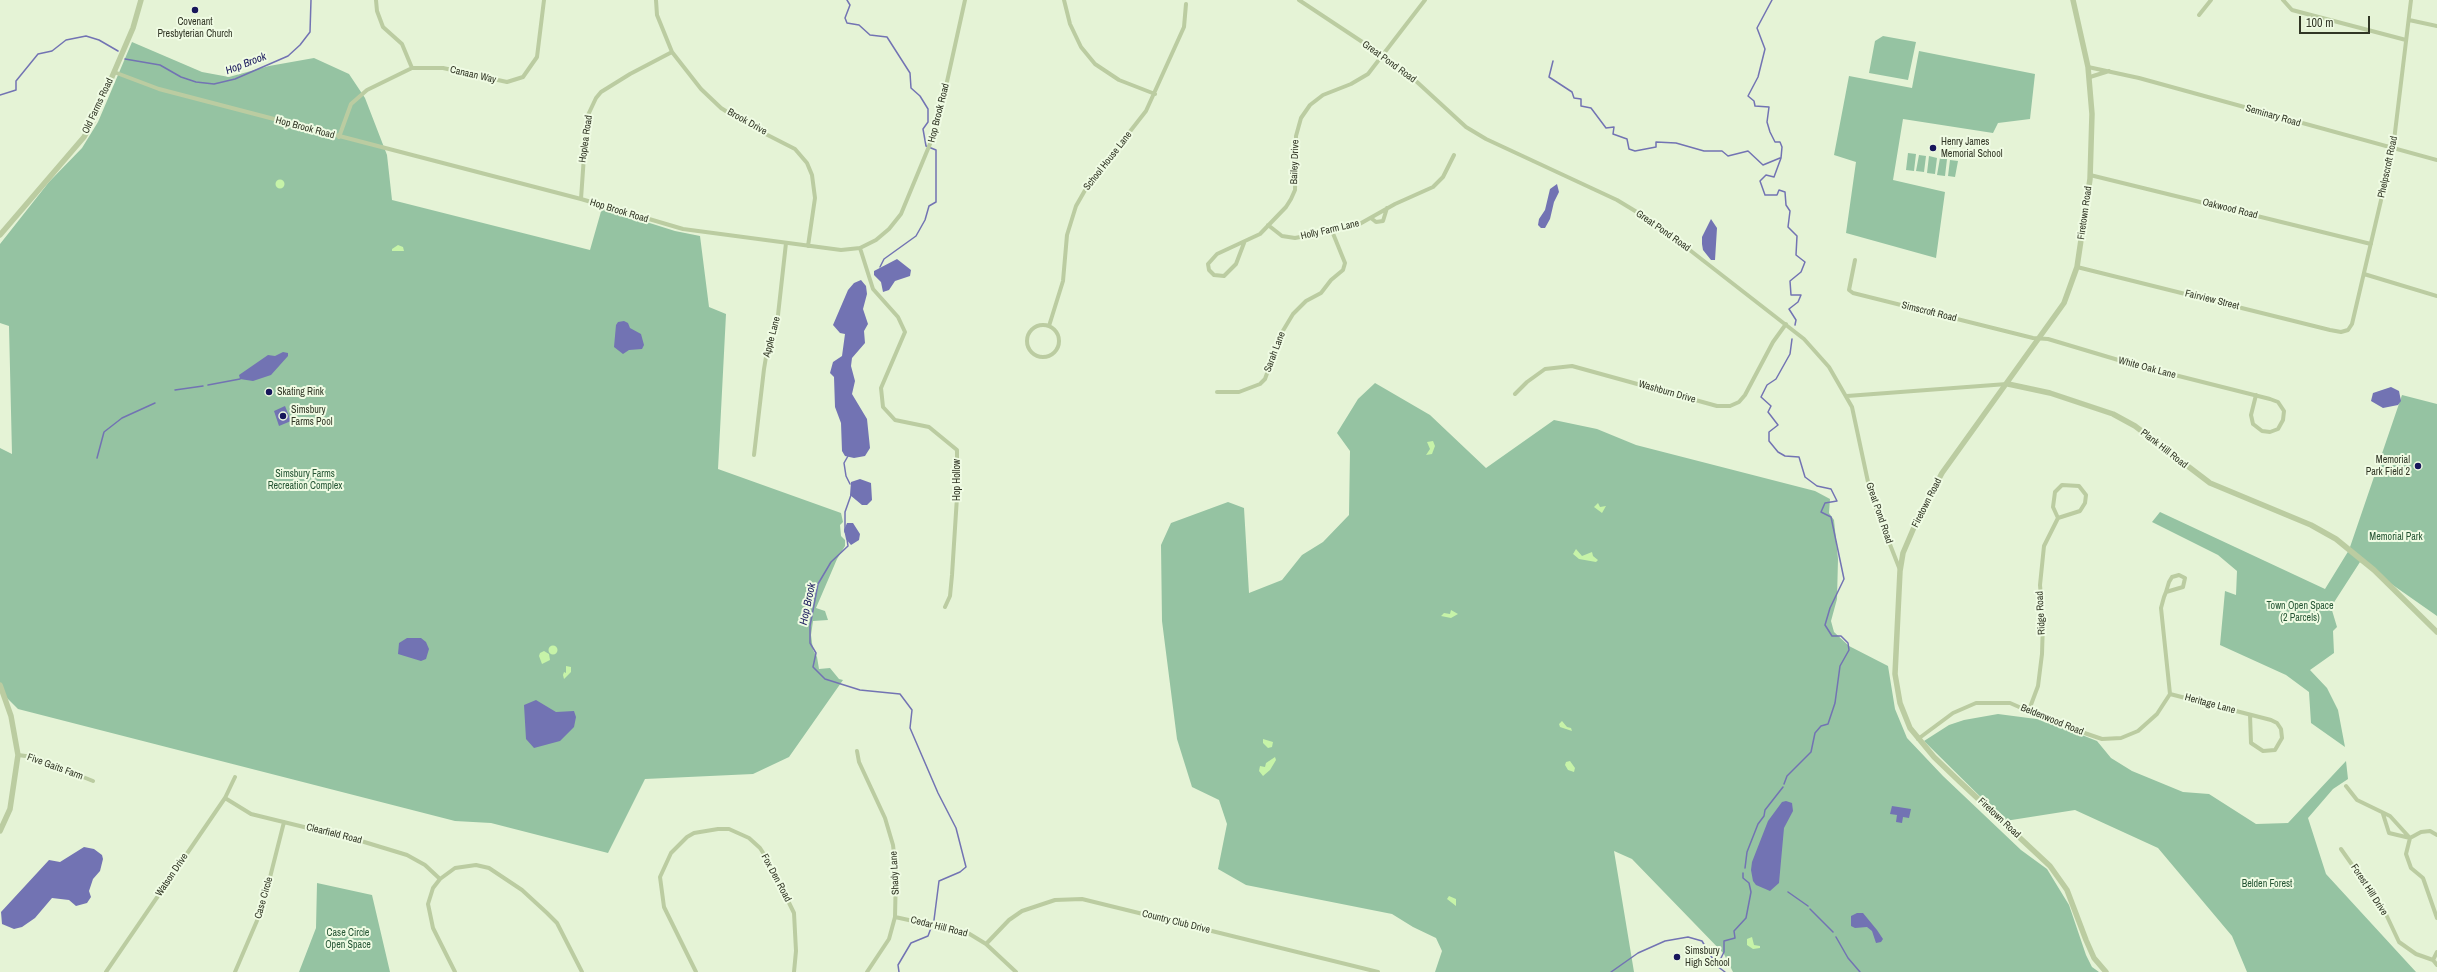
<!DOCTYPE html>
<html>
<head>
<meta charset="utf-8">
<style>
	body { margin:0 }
	#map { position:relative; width:2437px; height:972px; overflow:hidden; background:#e5f3d6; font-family:"Archivo Narrow",sans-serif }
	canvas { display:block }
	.scale { position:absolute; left:2299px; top:16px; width:71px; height:18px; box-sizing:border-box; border:2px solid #313625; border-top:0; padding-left:5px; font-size:12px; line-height:14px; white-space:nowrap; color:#313625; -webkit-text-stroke:3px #effbe3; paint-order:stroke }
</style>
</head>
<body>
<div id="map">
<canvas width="2437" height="972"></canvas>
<div class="scale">100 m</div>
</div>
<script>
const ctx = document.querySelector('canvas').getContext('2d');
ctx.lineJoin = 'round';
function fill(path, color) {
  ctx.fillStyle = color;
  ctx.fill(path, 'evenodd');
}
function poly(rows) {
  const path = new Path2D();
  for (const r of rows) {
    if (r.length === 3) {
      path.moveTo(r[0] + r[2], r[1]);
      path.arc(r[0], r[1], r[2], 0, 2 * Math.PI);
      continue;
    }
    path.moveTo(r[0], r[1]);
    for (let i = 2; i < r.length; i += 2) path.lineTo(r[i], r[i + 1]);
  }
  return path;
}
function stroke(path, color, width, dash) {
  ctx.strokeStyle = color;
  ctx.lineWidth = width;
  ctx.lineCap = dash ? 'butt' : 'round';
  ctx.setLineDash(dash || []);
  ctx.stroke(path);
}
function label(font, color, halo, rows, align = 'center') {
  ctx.font = font + ' "Archivo Narrow",sans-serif';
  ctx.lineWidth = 4;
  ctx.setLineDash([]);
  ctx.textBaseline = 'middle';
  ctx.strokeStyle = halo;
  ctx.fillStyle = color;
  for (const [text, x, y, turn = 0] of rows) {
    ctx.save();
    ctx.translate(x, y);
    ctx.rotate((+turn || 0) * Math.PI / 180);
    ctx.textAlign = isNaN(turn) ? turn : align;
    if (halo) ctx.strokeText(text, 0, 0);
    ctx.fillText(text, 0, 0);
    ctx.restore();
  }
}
const green = poly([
	[1883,36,1916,42,1908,80,1869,73,1875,41],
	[132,42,202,72,229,77,269,66,314,58,349,74,365,98,387,155,392,200,590,250,602,208,675,231,700,236,709,307,726,314,718,469,841,513,843,522,840,525,841,536,845,540,845,546,837,559,816,608,825,611,828,620,813,621,811,635,813,650,817,657,819,669,830,668,839,679,843,680,789,757,753,774,645,779,608,853,491,823,455,821,18,709,0,691,0,448,12,454,9,326,0,323,0,244,49,182,82,148,98,122],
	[1919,51,2035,74,2030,119,1998,123,1993,133,1903,119,1893,180,1945,192,1936,258,1846,233,1856,162,1834,155,1849,76,1912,88],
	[1908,153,1916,154,1914,171,1906,170],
	[1919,155,1926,156,1924,172,1916,171],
	[1929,156,1937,158,1935,174,1927,173],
	[1940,158,1947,159,1945,176,1937,175],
	[1950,160,1958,161,1955,177,1948,176],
	[1375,383,1430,415,1486,468,1554,420,1597,429,1636,445,1815,491,1830,499,1829,513,1834,520,1838,559,1837,599,1831,621,1834,632,1849,646,1888,666,1895,709,1907,738,1943,776,2021,850,2047,869,2069,905,2086,955,2092,967,2099,972,1733,972,1724,954,1632,859,1614,851,1634,972,1435,972,1442,951,1436,938,1413,927,1392,914,1246,885,1218,869,1227,824,1219,800,1192,787,1177,739,1162,621,1161,545,1171,523,1228,502,1244,508,1249,593,1282,580,1302,555,1323,542,1349,515,1350,451,1337,433,1358,399],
	[2402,395,2437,404,2437,616,2360,562,2331,607,2337,627,2333,631,2334,653,2310,670,2327,688,2338,710,2345,747,2311,723,2309,692,2286,675,2220,645,2225,591,2236,595,2237,571,2218,555,2152,522,2160,512,2325,589,2349,550],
	[1998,714,2044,720,2097,741,2111,758,2132,771,2183,792,2209,794,2256,824,2288,823,2346,761,2348,779,2333,789,2308,818,2326,874,2416,972,2247,972,2232,936,2158,848,2075,810,2005,821,1924,741,1949,725,1964,720],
	[317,883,372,895,390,972,299,972,316,928]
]);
const sand = poly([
	[280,184,4.5],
	[398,245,403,247,404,251,392,251,392,249],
	[1433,441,1435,446,1432,454,1426,455,1430,449,1427,442],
	[1598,503,1600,507,1606,506,1602,513,1594,507],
	[1576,549,1582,556,1592,552,1593,556,1598,560,1596,562,1579,559,1573,554],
	[1451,610,1458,614,1451,618,1441,616,1444,613,1450,614],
	[553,650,4.5],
	[544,651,549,654,550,660,542,664,539,656,540,653],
	[566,666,571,667,571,672,564,679,563,675,564,672,566,673],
	[1562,721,1567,727,1571,728,1572,731,1560,727,1559,724],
	[1263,739,1273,742,1272,747,1268,748,1263,743],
	[1275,757,1276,760,1270,770,1263,776,1259,771,1260,766,1265,767,1266,763],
	[1570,761,1575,768,1574,772,1568,770,1565,765,1566,762],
	[1449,896,1456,899,1456,906,1447,899],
	[1752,937,1754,945,1760,946,1760,948,1753,949,1747,945,1747,939]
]);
const water = poly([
	[1557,184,1559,192,1554,202,1550,219,1545,228,1541,228,1538,225,1539,219,1545,210,1550,189],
	[1711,219,1717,228,1715,260,1711,260,1703,250,1702,244,1702,237],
	[897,259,911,270,910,276,895,281,889,290,883,292,881,282,874,275,874,271],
	[861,280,866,286,867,294,863,309,868,324,864,331,865,343,852,358,851,366,855,381,852,394,867,419,870,448,865,456,854,458,845,456,842,451,841,423,835,407,834,377,830,373,833,362,842,356,845,334,840,333,833,325,848,290,854,283],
	[624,321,628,323,630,328,641,334,644,345,642,349,629,350,623,354,614,347,616,325,618,322],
	[283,352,288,353,288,356,271,375,253,381,240,379,239,375,268,355,275,356],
	[2391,387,2399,391,2401,401,2398,405,2383,408,2371,401,2373,393],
	[285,406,291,421,279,426,274,411],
	[860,479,871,483,872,500,867,505,862,505,850,495,851,482],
	[847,523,853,523,860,534,859,540,851,545,846,539,844,530],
	[407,638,421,638,426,642,429,649,426,659,421,661,398,654,399,643],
	[536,700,556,712,574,711,576,717,574,727,560,741,534,748,526,739,524,705],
	[1786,801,1792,803,1793,811,1784,828,1779,883,1770,891,1756,885,1753,881,1751,870,1752,862,1768,821,1782,802],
	[1892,806,1911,809,1909,818,1903,817,1902,823,1896,822,1897,815,1890,814],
	[84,847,94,849,102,855,103,859,100,871,93,879,89,891,91,897,87,903,76,906,69,900,52,898,35,918,22,927,14,929,2,924,1,912,49,860,60,862],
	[1857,913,1863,913,1877,930,1883,939,1881,942,1876,943,1872,931,1867,927,1855,928,1851,926,1851,916]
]);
const stream = poly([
	[847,0,850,5,845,18,847,23,859,25,870,35,887,37,910,73,911,88,920,96,928,109,928,122,923,129,926,146,936,150,936,202,929,206,925,220,916,236,884,259,880,267],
	[1772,0,1757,28,1765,49,1758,77,1748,96,1754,101,1755,106,1769,107,1767,122,1770,132,1775,142,1780,142,1782,147,1781,158,1774,177,1766,175,1760,181,1765,195,1777,195,1779,190,1785,192,1786,205,1790,211,1788,227,1797,236,1796,255,1805,262,1801,272,1790,281,1791,295,1801,295,1798,302,1789,309,1796,320,1795,325],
	[125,59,160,65,181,77,196,82,214,84,235,79,288,56,300,45,310,32,311,0],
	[1553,61,1549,77,1572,92,1574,98,1581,99,1581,106,1591,108,1606,128,1614,127,1613,134,1627,139,1629,149,1635,151,1656,147,1656,142,1676,143,1704,151,1722,151,1728,156,1748,151,1763,165,1780,158],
	[0,95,16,90,16,81,38,54,52,51,66,40,86,36,99,40,118,51],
	[208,385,240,379],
	[175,390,203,386],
	[848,456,844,463,846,476,850,484],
	[97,458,104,432,122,418,155,403],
	[845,532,845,512,851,495],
	[847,539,848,546,831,562,818,584,810,626,810,643,816,653,813,667,825,679,860,690,900,694,912,710,910,728,938,793,956,828,966,867,960,872,939,881,934,920],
	[1784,784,1787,776,1811,752,1815,733,1821,726,1828,724,1835,703,1840,666,1849,650,1848,643,1841,636,1832,636,1825,625,1830,608,1844,579,1831,517,1821,512,1825,503,1837,501,1831,489,1817,486,1805,477,1799,457,1785,456,1778,452,1769,441,1769,432,1778,425,1768,412,1771,406,1761,397,1767,385,1776,379,1790,354,1792,339],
	[1745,868,1747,852,1758,824,1764,816,1765,810,1783,787],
	[1788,892,1808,906],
	[1810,909,1833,932],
	[1836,937,1848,958,1860,972],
	[1717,966,1724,952,1724,941,1735,938,1734,931,1746,918,1751,892,1749,883,1743,878,1743,873],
	[899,972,898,965,911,943,928,936,931,928],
	[1611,972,1638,953,1665,941,1688,937,1702,941,1717,966,1725,972]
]);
const minor = poly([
	[376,0,377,11,383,27,402,44,412,68,443,68,507,82,523,77,537,57,544,0],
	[656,0,657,15,672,52,701,89,721,108,746,124,795,149,807,163,812,175,815,198,808,246],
	[1064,0,1070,24,1081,47,1095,64,1119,80,1155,94],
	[1299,0,1382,55,1417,82,1466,127,1486,139,1617,200,1655,223,1804,339,1829,367,1852,407,1871,496,1900,570],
	[2283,0,2292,10,2406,40],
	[2199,15,2211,0],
	[2409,20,2437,26],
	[2088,67,2139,78,2437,160],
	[114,72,159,89,581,199,683,229,841,250,860,248,876,240,889,229,901,214,937,127,965,0],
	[2090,77,2109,71],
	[339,137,351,104,367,90,412,68],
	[2090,175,2371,244],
	[581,199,586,127,588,115,596,98,601,92,630,74,672,52],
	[1371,218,1376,222,1383,221,1387,208],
	[1268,225,1282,236,1295,238,1356,226,1395,204,1433,187,1443,177,1454,155],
	[1244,243,1236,264,1224,276,1214,275,1209,270,1208,264,1217,254,1260,234,1286,207,1291,199,1295,190,1296,136,1301,118,1310,105,1323,95,1351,84,1368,74,1425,0],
	[860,248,873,289,898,317,905,332,881,388,883,407,895,420,929,427,957,450,957,497,952,575,950,596,945,607],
	[1855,260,1849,290,1853,293,2033,338,2048,339,2135,365,2270,399,2278,402,2284,411,2283,420,2278,429,2270,432,2262,431,2253,424,2251,415,2256,395],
	[2077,267,2330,330,2341,332,2348,330,2352,324,2393,149,2411,0],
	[2364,274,2437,296],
	[1043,341,16],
	[1049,326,1063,281,1067,235,1076,206,1088,185,1146,111,1184,27,1186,4],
	[1217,392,1239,392,1260,384,1265,379,1281,334,1293,314,1306,301,1321,293,1331,280,1343,270,1345,263,1332,231],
	[1515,394,1527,382,1545,369,1572,366,1717,406,1730,406,1739,402,1745,395,1773,342,1786,324],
	[1847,396,2007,384],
	[754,455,764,369,767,351,777,324,786,243],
	[2170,694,2271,720,2277,723,2281,729,2282,738,2275,750,2263,751,2251,743,2250,715],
	[2029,710,2038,686,2042,654,2043,621,2040,585,2044,546,2058,518,2080,511,2085,503,2086,495,2079,486,2062,485,2055,492,2053,507,2058,518],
	[1918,739,1953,713,1976,703,2010,703,2058,724,2102,739,2121,738,2138,731,2157,714,2170,694,2161,608,2164,597,2166,592,2169,582,2172,577,2179,575,2185,578,2183,587,2166,592],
	[857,751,859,762,885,818,893,845,896,871,895,917,889,939,867,972],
	[18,755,33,757,93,781],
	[2346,786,2357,800,2390,816,2410,838],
	[225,798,251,814,361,841,407,855,425,865,440,879],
	[2383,814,2389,833,2410,838],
	[2437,835,2430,831,2421,832,2410,838,2406,854,2411,868,2423,878,2437,918],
	[2341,849,2384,910,2399,942,2416,954,2433,960],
	[895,917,968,933,986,944,1016,972],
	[986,944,1009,920,1022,911,1055,900,1082,899,1378,972],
	[2437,952,2433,960,2437,965],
	[106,972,225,798,235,777],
	[235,972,262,909,284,822],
	[455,972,433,928,428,904,433,888,440,879,455,868,476,865,489,868,522,890,547,913,557,923,582,972],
	[696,972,664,907,660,877,671,853,687,837,694,833,718,829,729,829,749,838,760,848,769,862,794,913,796,951,794,972]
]);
const tertiary = poly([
	[2073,0,2088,67,2092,114,2090,179,2077,267,2064,303,1942,473,1918,518,1903,553,1900,571,1895,674,1900,703,1910,728,1934,757,1959,781,2050,866,2067,890,2086,940,2094,958,2106,972],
	[0,235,84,137,93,121,133,28,141,0],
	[2008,384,2050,393,2113,414,2135,426,2210,483,2311,525,2336,539,2374,570,2437,632],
	[0,685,11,716,18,755,10,809,0,831]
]);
const markers = [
	[195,10,4,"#17165b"],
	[1933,148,4,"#17165b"],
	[269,392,4,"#17165b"],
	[283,416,4,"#17165b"],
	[2418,466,4,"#17165b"],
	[1677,957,4,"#17165b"]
];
const poiNames = [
	["Covenant",195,22,"center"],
	["Presbyterian Church",195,34,"center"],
	["Henry James",1941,142],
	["Memorial School",1941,154],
	["Skating Rink",277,392],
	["Simsbury",291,410],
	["Farms Pool",291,422],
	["Memorial",2410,460,"right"],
	["Park Field 2",2410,472,"right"],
	["Simsbury",1685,951],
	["High School",1685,963]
];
const streetNames = [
	["Great Pond Road",1389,62,36],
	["Canaan Way",473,75,13],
	["Old Farms Road",98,106,-65],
	["Hop Brook Road",939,113,-76],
	["Seminary Road",2273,116,16],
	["Brook Drive",747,122,29],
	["Hop Brook Road",305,128,15],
	["Hoplea Road",586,139,-82],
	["School House Lane",1108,161,-52],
	["Bailey Drive",1295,162,-88],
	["Phelpscroft Road",2388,167,-78],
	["Oakwood Road",2230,209,14],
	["Hop Brook Road",619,211,17],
	["Firetown Road",2085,213,-82],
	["Holly Farm Lane",1330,230,-13],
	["Great Pond Road",1663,231,35],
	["Fairview Street",2212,300,14],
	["Simscroft Road",1929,312,14],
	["Apple Lane",772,337,-75],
	["Sarah Lane",1275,352,-69],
	["White Oak Lane",2147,368,15],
	["Washburn Drive",1667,392,16],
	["Plank Hill Road",2164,449,38],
	["Hop Hollow",957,480,-90],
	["Firetown Road",1927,503,-63],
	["Great Pond Road",1879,513,71],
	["Ridge Road",2041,613,-93],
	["Heritage Lane",2210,704,15],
	["Beldenwood Road",2052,720,22],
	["Five Gaits Farm",55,767,20],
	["Firetown Road",1999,818,43],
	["Clearfield Road",334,834,14],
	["Shady Lane",895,873,-93],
	["Watson Drive",172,875,-56],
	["Fox Den Road",776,878,62],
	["Forest Hill Drive",2369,890,57],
	["Case Circle",264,898,-74],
	["Country Club Drive",1176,922,14],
	["Cedar Hill Road",939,927,14]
];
const parkNames = [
	["Simsbury Farms",305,474],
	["Recreation Complex",305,486],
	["Memorial Park",2396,537],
	["Town Open Space",2300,606],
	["(2 Parcels)",2300,618],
	["Belden Forest",2267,884],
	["Case Circle",348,933],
	["Open Space",348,945]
];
const waterNames = [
	["Hop Brook",246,64,-21],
	["Hop Brook",808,604,-78]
];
fill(green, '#95c3a2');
fill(sand, '#c6f3a8');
fill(water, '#7273b3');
stroke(stream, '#7273b3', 1.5);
stroke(minor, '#bbcca1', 4);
stroke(tertiary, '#bbcca1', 5.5);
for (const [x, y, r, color] of markers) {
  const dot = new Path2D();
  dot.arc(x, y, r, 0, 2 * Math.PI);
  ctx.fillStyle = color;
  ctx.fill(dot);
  stroke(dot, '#effbe3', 1.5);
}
label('10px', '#313625', '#effbe3', poiNames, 'left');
label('10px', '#313625', '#effbe3', streetNames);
label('10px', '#265635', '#effbe3', parkNames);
label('italic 11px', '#17165b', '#effbe3', waterNames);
</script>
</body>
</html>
